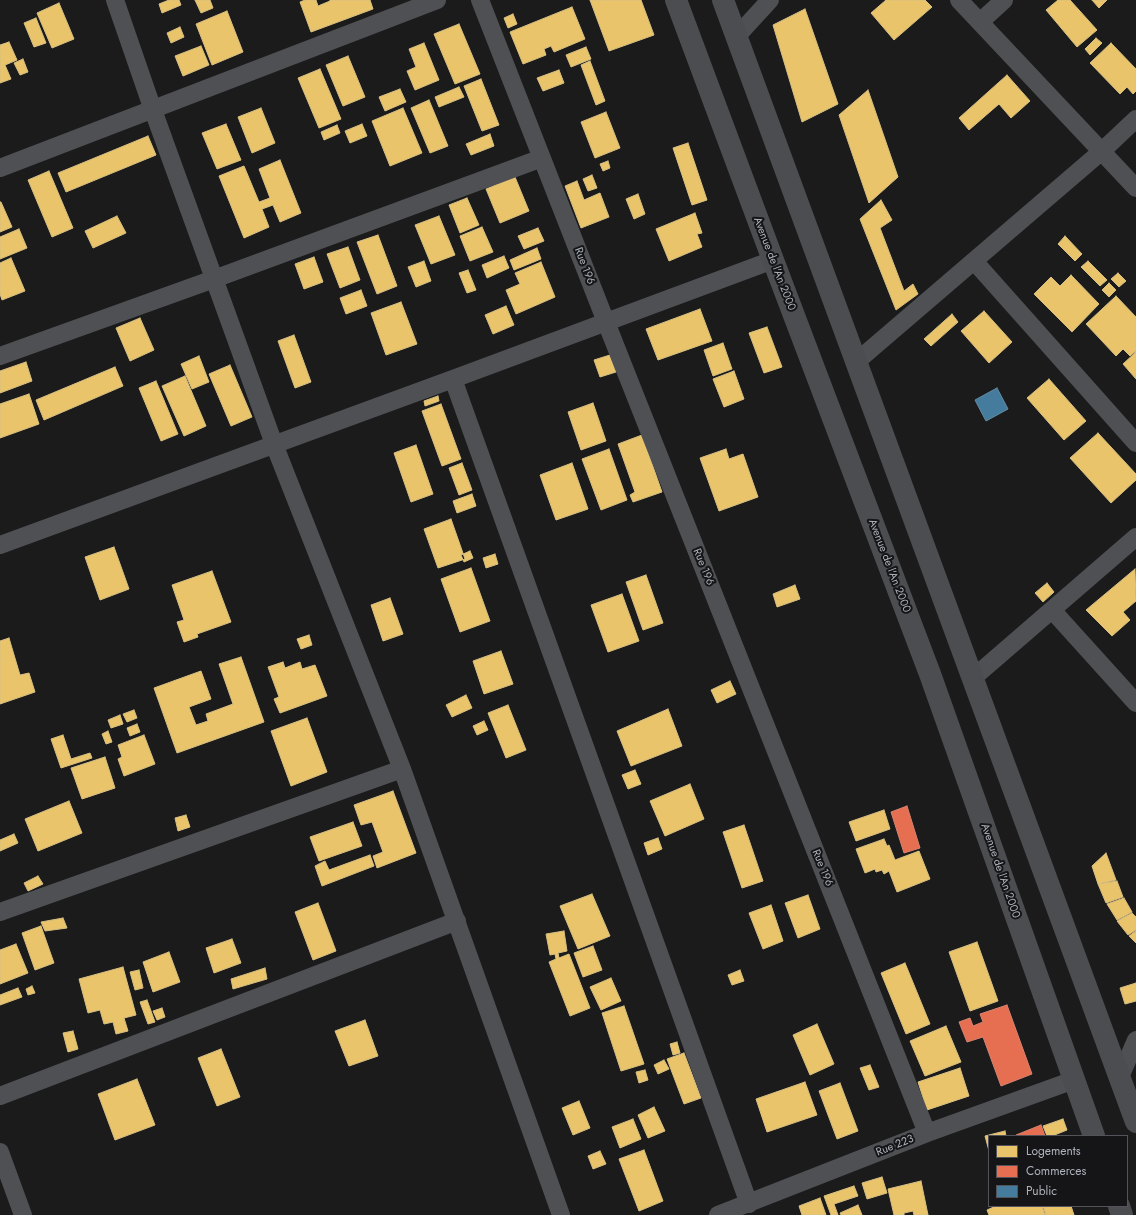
<!DOCTYPE html>
<html>
<head>
<meta charset="utf-8">
<style>
	body { margin:0 }
	#map { position:relative; width:1136px; height:1215px; overflow:hidden; background:#1b1b1b; font-family:Jost,sans-serif }
	canvas { display:block }
	.legend { position:absolute; left:988px; top:1135px; width:140px; height:72px; box-sizing:border-box; background:#151517; border:1px solid #525459; margin:0; padding:5px 7px; list-style:none; font-size:12px; color:#adb2bb }
	.legend li { display:flex; align-items:center; gap:8px; height:20px }
	.legend b { width:20px; border:1px solid #525459 }
</style>
</head>
<body>
<div id="map">
<canvas width="1136" height="1215"></canvas>
<ul class="legend">
<li><b style="height:11px;background:#e9c46a"></b>Logements</li>
<li><b style="height:11px;background:#e76f51"></b>Commerces</li>
<li><b style="height:11px;background:#457b9d"></b>Public</li>
</ul>
</div>
<script>
const ctx = document.querySelector('canvas').getContext('2d');
ctx.lineJoin = 'round';
function fill(path, color) {
  ctx.fillStyle = color;
  ctx.fill(path, 'evenodd');
}
function poly(rows) {
  const path = new Path2D();
  for (const r of rows) {
    path.moveTo(r[0], r[1]);
    for (let i = 2; i < r.length; i += 2) path.lineTo(r[i], r[i + 1]);
  }
  return path;
}
function stroke(path, color, width, dash) {
  ctx.strokeStyle = color;
  ctx.lineWidth = width;
  ctx.lineCap = dash ? 'butt' : 'round';
  ctx.setLineDash(dash || []);
  ctx.stroke(path);
}
function label(font, color, halo, rows, align = 'center') {
  ctx.font = font + ' Jost,sans-serif';
  ctx.lineWidth = 4;
  ctx.setLineDash([]);
  ctx.textBaseline = 'middle';
  ctx.strokeStyle = halo;
  ctx.fillStyle = color;
  for (const [text, x, y, turn = 0] of rows) {
    ctx.save();
    ctx.translate(x, y);
    ctx.rotate((+turn || 0) * Math.PI / 180);
    ctx.textAlign = isNaN(turn) ? turn : align;
    if (halo) ctx.strokeText(text, 0, 0);
    ctx.fillText(text, 0, 0);
    ctx.restore();
  }
}
const homes = poly([
	[169,0,179,0,181,5,162,13,159,4,169,0],
	[195,0,210,0,213,8,201,13,195,0],
	[305,0,316,0,318,6,330,1,330,0,370,0,373,9,311,32,300,2,305,0],
	[590,0,641,0,654,35,609,51,590,0],
	[886,0,925,0,932,7,894,40,871,13,886,0],
	[1058,0,1070,0,1097,30,1077,47,1046,10,1058,0],
	[1092,0,1107,0,1099,8,1092,0],
	[59,3,74,39,52,48,37,13,59,3],
	[572,7,585,39,554,52,551,46,544,49,546,55,523,64,510,32,572,7],
	[805,9,838,104,802,122,773,25,805,9],
	[227,11,243,52,212,65,196,24,227,11],
	[513,14,517,24,508,28,504,18,513,14],
	[36,18,46,43,34,47,24,23,36,18],
	[459,24,480,74,455,84,434,34,459,24],
	[180,27,184,37,171,43,167,33,180,27],
	[1096,38,1102,43,1090,55,1085,49,1096,38],
	[9,42,17,60,5,65,11,79,0,83,0,45,9,42],
	[424,43,439,80,415,90,407,71,416,67,409,49,424,43],
	[1111,43,1136,69,1136,91,1133,94,1127,87,1120,94,1090,63,1111,43],
	[201,46,209,65,183,76,175,56,201,46],
	[586,47,591,59,571,67,566,55,586,47],
	[348,56,365,97,343,106,326,65,348,56],
	[23,59,28,72,20,75,14,63,23,59],
	[590,61,605,101,596,105,581,65,590,61],
	[320,69,341,119,319,128,298,78,320,69],
	[559,70,564,83,543,91,537,78,559,70],
	[1007,75,1030,101,1011,118,999,104,969,130,959,118,1007,75],
	[481,79,499,125,482,131,464,86,481,79],
	[459,87,464,97,439,107,435,97,459,87],
	[400,89,406,102,385,111,379,97,400,89],
	[868,90,898,177,869,203,839,115,868,90],
	[429,100,448,146,430,153,411,108,429,100],
	[261,108,275,143,252,153,238,117,261,108],
	[403,108,422,153,390,166,372,121,403,108],
	[606,112,620,148,595,158,581,122,606,112],
	[226,124,241,160,217,169,202,133,226,124],
	[362,124,367,136,350,143,345,131,362,124],
	[337,125,340,133,324,140,321,132,337,125],
	[490,134,494,146,471,155,466,144,490,134],
	[148,136,156,155,66,192,58,173,148,136],
	[688,143,707,200,692,205,673,148,688,143],
	[280,160,301,213,280,222,273,205,262,209,269,227,244,238,219,176,244,166,259,202,270,198,259,169,280,160],
	[608,161,610,168,603,171,600,164,608,161],
	[49,171,73,228,52,237,28,180,49,171],
	[592,175,597,188,588,191,583,179,592,175],
	[515,177,529,211,500,223,486,189,515,177],
	[577,181,584,200,600,193,609,217,581,228,565,186,577,181],
	[638,194,645,214,634,219,626,199,638,194],
	[467,198,479,225,460,233,449,205,467,198],
	[881,200,892,220,880,228,904,291,913,284,918,294,896,310,860,219,881,200],
	[0,202,1,202,12,227,0,232,0,202],
	[695,213,702,233,697,234,702,247,669,261,656,229,695,213],
	[117,216,126,233,93,248,85,231,117,216],
	[439,216,455,255,431,264,415,225,439,216],
	[482,227,493,252,470,261,460,236,482,227],
	[538,228,544,241,524,249,518,236,538,228],
	[19,229,27,248,0,259,0,237,19,229],
	[378,235,397,286,377,294,357,242,378,235],
	[1065,236,1082,254,1075,261,1058,244,1065,236],
	[348,247,360,280,340,288,327,254,348,247],
	[537,248,541,259,514,270,510,260,537,248],
	[504,256,509,268,487,278,482,265,504,256],
	[314,257,323,282,304,289,295,264,314,257],
	[11,258,25,291,2,300,0,294,0,263,11,258],
	[424,261,431,281,416,287,408,267,424,261],
	[1088,261,1107,280,1100,286,1081,267,1088,261],
	[541,262,555,297,516,314,506,290,520,284,515,273,541,262],
	[468,270,476,290,467,293,459,273,468,270],
	[1118,273,1126,281,1119,287,1111,279,1118,273],
	[1071,275,1099,304,1072,332,1034,294,1051,277,1060,286,1071,275],
	[1109,283,1116,290,1109,297,1102,290,1109,283],
	[361,290,367,306,346,314,340,298,361,290],
	[1116,296,1136,317,1136,351,1130,356,1123,349,1116,356,1086,324,1116,296],
	[401,302,417,344,386,355,371,313,401,302],
	[506,306,514,325,493,334,485,315,506,306],
	[700,309,712,341,658,360,646,329,700,309],
	[984,311,1012,342,989,363,961,331,984,311],
	[952,314,958,322,931,346,924,339,952,314],
	[140,318,154,350,130,361,116,328,140,318],
	[767,327,782,367,764,373,749,333,767,327],
	[294,335,311,382,295,388,278,341,294,335],
	[723,343,732,369,713,376,704,350,723,343],
	[1136,352,1136,379,1123,364,1136,352],
	[610,355,616,372,600,377,594,360,610,355],
	[199,356,209,382,192,389,181,364,199,356],
	[26,362,32,381,0,393,0,371,26,362],
	[230,365,252,417,231,426,209,374,230,365],
	[115,367,123,386,44,420,36,400,115,367],
	[734,371,744,399,724,407,713,379,734,371],
	[185,376,206,426,184,436,162,386,185,376],
	[1049,379,1086,421,1064,440,1027,398,1049,379],
	[156,381,178,434,161,441,139,388,156,381],
	[29,394,39,424,0,438,0,404,29,394],
	[438,396,439,401,425,406,424,401,438,396],
	[593,403,606,441,581,450,568,412,593,403],
	[441,404,461,459,442,466,422,411,441,404],
	[1098,433,1136,474,1136,480,1111,503,1070,458,1098,433],
	[642,435,662,492,633,502,630,495,635,492,618,444,642,435],
	[416,445,433,494,411,502,394,453,416,445],
	[609,449,627,500,601,510,582,459,609,449],
	[726,449,729,459,743,454,758,497,719,511,700,458,726,449],
	[462,463,472,490,459,495,449,468,462,463],
	[572,463,588,509,556,520,540,475,572,463],
	[472,494,476,506,457,513,453,501,472,494],
	[451,519,465,559,438,568,424,529,451,519],
	[114,547,129,589,100,600,85,557,114,547],
	[470,551,473,558,464,562,461,555,470,551],
	[495,554,498,564,486,568,483,558,495,554],
	[471,568,490,621,460,632,441,579,471,568],
	[1135,569,1136,601,1123,612,1130,620,1112,636,1086,610,1135,569],
	[212,571,231,622,197,634,198,637,184,642,177,622,184,620,172,585,212,571],
	[646,575,663,623,643,630,626,582,646,575],
	[1047,583,1054,592,1043,602,1035,593,1047,583],
	[795,585,800,599,777,607,773,594,795,585],
	[622,594,639,641,608,652,591,605,622,594],
	[390,598,403,634,383,641,371,605,390,598],
	[309,635,312,645,301,649,297,639,309,635],
	[9,638,20,675,29,673,35,692,0,704,0,641,9,638],
	[501,651,513,684,484,694,473,661,501,651],
	[241,657,264,722,177,753,154,688,201,671,211,699,189,707,196,725,208,721,206,714,233,704,219,664,241,657],
	[283,662,285,668,300,662,302,669,315,665,327,696,280,713,274,699,279,697,268,667,283,662],
	[730,681,736,694,717,703,711,690,730,681],
	[466,695,472,708,452,717,446,705,466,695],
	[508,705,526,750,506,758,488,713,508,705],
	[668,709,682,746,631,766,617,731,668,709],
	[134,710,137,718,127,722,123,714,134,710],
	[120,715,123,724,111,728,108,720,120,715],
	[307,718,327,772,291,786,271,731,307,718],
	[484,721,488,730,477,735,473,726,484,721],
	[137,724,140,732,130,736,127,728,137,724],
	[108,731,112,742,106,744,102,734,108,731],
	[63,735,71,759,90,753,92,758,61,768,51,739,63,735],
	[144,735,155,764,124,776,118,759,122,757,118,745,144,735],
	[105,757,115,788,82,799,71,768,105,757],
	[635,770,641,784,628,789,622,775,635,770],
	[690,784,704,819,665,836,650,801,690,784],
	[393,791,416,853,377,868,373,856,383,852,372,822,361,825,354,805,393,791],
	[69,801,82,833,38,851,25,819,69,801],
	[884,810,890,829,856,841,849,822,884,810],
	[186,815,190,827,178,831,175,818,186,815],
	[353,822,362,846,319,861,310,837,353,822],
	[744,825,763,881,742,888,723,832,744,825],
	[14,834,18,843,0,851,0,840,14,834],
	[658,838,662,849,648,855,644,843,658,838],
	[884,839,887,846,889,845,895,860,919,851,930,879,897,892,889,871,884,874,882,870,876,872,875,869,865,873,856,849,884,839],
	[1106,853,1116,880,1098,884,1092,866,1106,853],
	[370,855,374,866,322,886,315,866,325,861,329,870,370,855],
	[38,876,43,884,28,891,24,883,38,876],
	[1117,881,1123,897,1106,903,1098,884,1117,881],
	[592,894,610,936,578,949,560,906,592,894],
	[808,895,820,929,798,938,785,903,808,895],
	[1124,898,1132,912,1117,920,1107,904,1124,898],
	[318,903,336,951,313,960,295,912,318,903],
	[771,905,783,941,763,949,749,913,771,905],
	[1132,913,1136,917,1136,930,1128,935,1117,921,1132,913],
	[63,918,67,928,45,931,41,922,63,918],
	[41,926,54,963,35,970,22,933,41,926],
	[564,931,567,951,558,953,559,958,569,954,590,1008,570,1016,549,962,556,959,555,954,550,955,546,934,564,931],
	[1136,931,1136,943,1129,936,1136,931],
	[232,939,241,963,214,973,206,948,232,939],
	[977,942,998,1001,970,1011,949,952,977,942],
	[16,944,28,973,0,984,0,950,16,944],
	[593,946,602,970,583,977,574,953,593,946],
	[169,952,180,982,153,992,143,962,169,952],
	[905,963,930,1024,906,1034,881,973,905,963],
	[123,967,136,1015,124,1018,128,1031,116,1034,113,1022,104,1024,100,1010,88,1013,79,979,123,967],
	[265,968,267,979,233,989,231,979,265,968],
	[139,970,143,988,135,990,130,972,139,970],
	[740,970,744,981,732,985,728,975,740,970],
	[611,978,621,1001,601,1010,590,987,611,978],
	[1136,983,1136,1001,1125,1004,1120,988,1136,983],
	[32,986,35,993,28,995,26,989,32,986],
	[18,988,22,997,0,1005,0,995,18,988],
	[147,1000,155,1022,148,1024,140,1002,147,1000],
	[624,1006,644,1064,621,1071,602,1013,624,1006],
	[162,1008,165,1017,157,1020,153,1011,162,1008],
	[365,1020,378,1056,349,1066,335,1031,365,1020],
	[817,1024,834,1064,810,1075,793,1035,817,1024],
	[946,1026,961,1062,925,1076,910,1041,946,1026],
	[73,1031,78,1049,68,1052,63,1033,73,1031],
	[677,1042,680,1053,673,1055,670,1044,677,1042],
	[221,1049,240,1097,217,1106,198,1058,221,1049],
	[684,1053,701,1098,684,1104,667,1059,684,1053],
	[664,1060,669,1069,658,1074,654,1065,664,1060],
	[870,1065,879,1087,869,1090,860,1068,870,1065],
	[960,1068,969,1096,927,1110,918,1082,960,1068],
	[645,1070,648,1080,639,1083,636,1072,645,1070],
	[137,1079,155,1125,115,1140,98,1094,137,1079],
	[805,1082,817,1115,767,1132,756,1099,805,1082],
	[840,1083,858,1131,837,1139,819,1091,840,1083],
	[579,1101,590,1128,573,1135,562,1108,579,1101],
	[654,1107,665,1131,648,1138,638,1115,654,1107],
	[633,1119,641,1139,620,1148,612,1127,633,1119],
	[1063,1119,1067,1130,1052,1136,1047,1136,1043,1126,1063,1119],
	[1005,1131,1006,1136,989,1136,989,1151,985,1136,1005,1131],
	[644,1150,663,1201,639,1211,619,1159,644,1150],
	[600,1151,606,1164,593,1169,588,1156,600,1151],
	[882,1177,887,1193,867,1199,862,1183,882,1177],
	[921,1181,928,1215,914,1215,913,1211,904,1213,904,1215,894,1215,888,1189,921,1181],
	[854,1186,858,1196,834,1204,838,1215,831,1215,824,1196,854,1186],
	[820,1198,826,1215,802,1215,799,1206,820,1198],
	[858,1205,862,1215,841,1215,840,1213,858,1205],
	[996,1206,1043,1206,1046,1215,989,1215,987,1210,996,1206],
	[1042,1206,1071,1206,1074,1215,1045,1215,1042,1206]
]);
const shops = poly([
	[907,806,920,848,904,853,891,812,907,806],
	[1007,1005,1032,1074,1001,1086,983,1037,967,1042,959,1022,970,1018,973,1026,983,1022,980,1014,1007,1005],
	[1041,1125,1045,1136,1016,1136,1016,1135,1041,1125]
]);
const public = poly([
	[997,388,1008,409,986,421,975,400,997,388]
]);
const minor = poly([
	[115,0,153,110,274,444,402,769,561,1215],
	[480,0,606,322,927,1133],
	[959,0,1136,188],
	[980,22,1004,0],
	[737,36,770,0],
	[0,168,437,0],
	[974,261,1136,443],
	[0,356,214,279,542,158],
	[856,362,1102,151,1136,119],
	[453,379,749,1204],
	[0,545,453,379,773,260],
	[1052,610,1136,703],
	[973,678,1136,537],
	[0,912,402,769],
	[1120,1077,1136,1040],
	[0,1096,457,921],
	[0,1152,23,1215],
	[718,1215,927,1133,1074,1080]
]);
const primary = poly([
	[676,0,773,260,930,674,1094,1136],
	[723,0,1136,1122],
	[1119,1206,1122,1215]
]);
const streetNames = [
	["Avenue de l'An 2000",774,264,69],
	["Rue 196",584,266,69],
	["Avenue de l'An 2000",889,566,69],
	["Rue 196",703,567,68],
	["Rue 196",822,868,68],
	["Avenue de l'An 2000",1000,871,71],
	["Rue 223",895,1146,-22]
];
fill(homes, '#e9c46a');
stroke(homes, '#d7bf82', 1);
fill(shops, '#e76f51');
stroke(shops, '#d68371', 1);
fill(public, '#457b9d');
stroke(public, '#648ca6', 1);
stroke(minor, '#4f5054', 18);
stroke(primary, '#4c4d50', 22);
label('11px', '#adb2bb', '#151517', streetNames);
</script>
</body>
</html>
